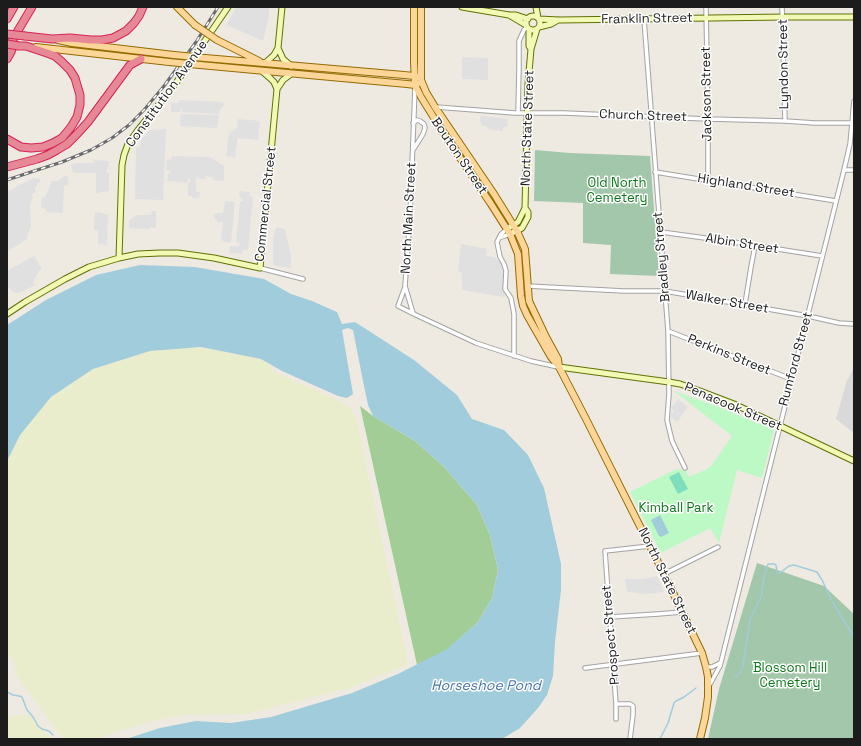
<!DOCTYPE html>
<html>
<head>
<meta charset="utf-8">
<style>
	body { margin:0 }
	#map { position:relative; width:861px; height:746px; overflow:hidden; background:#eeeae2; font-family:"Space Grotesk",sans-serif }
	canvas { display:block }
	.frame { position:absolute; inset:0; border:8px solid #1c1c1c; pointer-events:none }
</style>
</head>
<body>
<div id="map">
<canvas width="861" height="746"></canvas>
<div class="frame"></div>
</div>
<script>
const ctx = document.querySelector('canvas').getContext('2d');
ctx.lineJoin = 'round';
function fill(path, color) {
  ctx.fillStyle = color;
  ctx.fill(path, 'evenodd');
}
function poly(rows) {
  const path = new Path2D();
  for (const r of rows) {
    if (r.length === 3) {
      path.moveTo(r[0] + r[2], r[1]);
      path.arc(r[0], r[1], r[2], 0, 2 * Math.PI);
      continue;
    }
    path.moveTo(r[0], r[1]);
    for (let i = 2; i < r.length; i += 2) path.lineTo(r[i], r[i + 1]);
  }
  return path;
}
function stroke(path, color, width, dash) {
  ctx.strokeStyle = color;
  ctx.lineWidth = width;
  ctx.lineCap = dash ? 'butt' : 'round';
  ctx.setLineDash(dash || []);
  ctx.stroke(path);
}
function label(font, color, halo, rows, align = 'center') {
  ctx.font = font + ' "Space Grotesk",sans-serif';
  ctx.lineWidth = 3;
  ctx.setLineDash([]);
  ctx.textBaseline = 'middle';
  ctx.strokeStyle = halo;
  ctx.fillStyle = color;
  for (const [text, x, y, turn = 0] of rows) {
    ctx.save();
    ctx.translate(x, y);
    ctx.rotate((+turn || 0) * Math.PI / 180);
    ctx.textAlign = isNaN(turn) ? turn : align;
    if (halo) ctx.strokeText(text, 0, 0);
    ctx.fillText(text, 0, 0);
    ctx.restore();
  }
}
const residential = poly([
	[854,368,854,433,836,419,847,380]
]);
const farmland = poly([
	[201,347,261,359,270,364,272,371,340,401,350,408,356,418,408,664,353,687,247,714,186,715,164,718,122,730,97,739,63,739,17,676,13,661,7,650,7,461,20,435,51,397,93,369,150,351],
	[22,714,30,716,38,726,49,736,51,739,7,739,7,721,10,717]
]);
const forest = poly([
	[360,406,373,416,415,441,444,467,477,505,490,535,498,570,492,598,478,622,448,649,417,665]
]);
const cemetery = poly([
	[535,150,570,153,650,156,659,276,610,274,611,245,583,243,583,203,534,201],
	[757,563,824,586,854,614,854,739,708,739,719,689]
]);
const park = poly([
	[674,391,716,406,774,430,762,478,737,470,719,543,710,528,661,553,630,492,676,469,686,471,689,477,707,469,712,465,732,436]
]);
const pitch = poly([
	[679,472,688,489,678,494,669,477]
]);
const parking = poly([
	[236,7,269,7,269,16,263,41,227,25],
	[462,57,488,58,488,80,462,79],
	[179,100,223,102,224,105,220,110,219,114,182,112,182,109,181,108,180,112,171,112,171,103,179,103],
	[181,114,219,115,217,128,180,126],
	[481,116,508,119,507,127,503,127,503,131,487,129,487,126,482,126,480,120],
	[238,119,260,121,258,140,238,138,238,134,235,157,226,156,229,133,232,132,237,128],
	[166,129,163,200,135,199,136,148,140,147,141,140,150,130],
	[172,156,210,157,224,166,224,181,213,180,213,177,206,176,205,179,199,179,197,177,196,179,196,192,200,192,199,198,197,198,196,199,192,198,192,196,188,196,188,184,190,180,189,178,187,183,167,181,168,175,171,171,166,170,167,159,171,160],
	[94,160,109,161,109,164,106,172,109,173,109,191,96,193,96,173,73,173,71,164,78,163,93,163],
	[64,176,68,177,68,185,64,186,63,213,46,212,46,209,41,208,42,197,45,197,52,181,58,181],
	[34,178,40,179,40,181,35,188,35,192,31,195,33,197,30,205,31,227,27,236,27,239,7,252,7,192,29,180],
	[240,191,250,192,249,196,253,197,248,250,243,250,242,254,229,253,230,246,239,246,240,244,236,242,240,202,243,201,239,195],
	[225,201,235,202,231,243,226,242,221,240,223,222,217,222,213,215,217,213,223,213],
	[152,211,156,211,156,228,150,227,150,229,129,228,129,221,136,215,151,215],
	[99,212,108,215,107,245,98,244,98,231,94,230,95,213],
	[276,227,284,229,285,230,291,255,291,268,276,266,273,265,273,239],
	[461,244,487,249,486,256,494,257,502,264,505,293,504,297,462,290,462,273,458,271],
	[34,256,42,269,39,271,33,282,35,285,21,292,16,293,13,292,7,286,7,271],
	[678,399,688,407,677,422,672,418,671,419,671,412,673,413,674,411,671,408],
	[657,576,664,592,644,594,627,592,625,579,644,579]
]);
const water = poly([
	[140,265,195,267,264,279,291,294,312,301,337,312,342,324,355,322,414,360,457,395,472,419,504,430,528,455,544,488,561,564,561,590,555,642,553,676,547,695,538,708,520,728,502,739,126,739,160,728,196,721,231,723,271,717,352,693,398,674,447,649,478,622,492,598,498,570,490,535,477,505,444,467,415,441,373,416,368,405,362,376,353,330,348,328,342,330,353,394,347,398,338,396,282,371,261,359,201,347,150,351,93,369,51,397,20,435,7,461,7,325,46,300,96,275],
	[660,515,669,533,661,537,659,536,651,520]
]);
const stream = poly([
	[735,677,739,674,743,666,750,619,761,597,764,577,768,564,774,564,776,565,777,572,778,573,780,573,789,566,794,565,817,572,822,580,834,605,854,637],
	[7,692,13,695,19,696,22,697,27,710,33,717,38,726,42,729,49,731,53,735],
	[660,739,668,723,674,703,676,701,684,697,696,688]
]);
const street = poly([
	[706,7,708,115,708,180],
	[782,7,785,121],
	[644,19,668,331,669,394,667,420,672,441,685,468],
	[436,107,515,113,564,113,708,119,785,121,815,123,852,123],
	[518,113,519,67,519,41,524,30,527,27],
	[413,123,417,120,420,121,424,124,425,128,423,134,413,150],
	[844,170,854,170],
	[655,172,836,201],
	[507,229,501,234,497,242,500,257,504,264,506,271,505,289,511,298,514,314,514,356],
	[661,232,727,241,822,256],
	[499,238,510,234],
	[260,268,303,279],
	[527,286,624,291,665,291,808,316,839,323,854,324],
	[405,287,398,306,416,315,476,343,531,361,558,367],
	[745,304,751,267,755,246],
	[413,313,405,286,410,217,415,88],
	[668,331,791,379],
	[664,574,718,547],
	[610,617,658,614,682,612],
	[706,667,712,667,720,663],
	[585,668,702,653],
	[709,686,720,666,844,170,850,144,854,101],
	[616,704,630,704,633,706,633,715,630,739],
	[616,719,616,704,605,551,650,546]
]);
const secondary = poly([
	[462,7,509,15,516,15,528,19],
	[536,7,538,18],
	[509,15,526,25],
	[533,23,7],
	[539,19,559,20,786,17,854,17],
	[539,27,551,24,558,20],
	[529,29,529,46,531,49],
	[278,48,283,59,291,66],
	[265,63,274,55,278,48,282,7],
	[262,71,270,78,274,82,277,89],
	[507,229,518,222,525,208,528,84,531,49,537,29],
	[510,234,522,228,528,217,528,212,525,208],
	[119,258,122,165,124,155,128,144,138,130,176,83,228,7],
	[7,314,25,302,65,279,89,267,119,258,138,254,160,253,178,253,214,258,260,268,277,89,283,80,291,74],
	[559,367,669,382,680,384,700,391,734,404,854,461]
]);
const primary = poly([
	[177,7,195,25],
	[414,7,414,62,415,85,421,97,444,134,491,204,510,234,518,254,521,296,523,306,527,315,551,357,559,367,586,419,664,574,702,653,706,667,708,677,708,697,705,718,700,739],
	[421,7,421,80,426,92,435,107,494,194,517,231,525,249,529,301,546,337,558,359,559,367],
	[58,40,72,43,174,55],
	[217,40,259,61],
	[36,47,169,62],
	[205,58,404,75,414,76,417,77],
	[200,65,407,84,415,85,417,84]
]);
const highway = poly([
	[7,19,14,7],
	[25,36,52,39,70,38,91,40,102,40,113,38,126,31,134,23,139,16,143,7],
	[7,49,32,7],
	[7,59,11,52,14,43],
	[7,139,21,147,31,148,43,147,53,143,62,138,71,127,77,117,80,105,80,95,75,78,70,70,62,62,55,56,47,53,26,46,19,46],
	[7,167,37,159,48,155,57,150,67,144,78,133,88,122,130,65,141,59]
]);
const rail = poly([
	[7,180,34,171,62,162,91,150,112,138,129,125,144,110,164,86,196,42,218,7]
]);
const primaryBridge = poly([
	[195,25,217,40],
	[174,55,205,58],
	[169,62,200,65]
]);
const highwayBridge = poly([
	[7,34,25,36],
	[7,44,19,46]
]);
const streetNames = [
	["Franklin Street",647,19,-1],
	["Lyndon Street",784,64,-91],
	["Constitution Avenue",167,94,-54],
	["Jackson Street",707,94,-91],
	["Church Street",643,116,2],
	["North State Street",528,128,-88],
	["Bouton Street",459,156,56],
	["Highland Street",746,186,9],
	["Commercial Street",266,204,-84],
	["North Main Street",409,218,-87],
	["Albin Street",742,244,9],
	["Bradley Street",662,257,-95],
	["Walker Street",727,302,10],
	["Perkins Street",729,355,22],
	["Rumford Street",796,359,-75],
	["Penacook Street",733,407,23],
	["North State Street",667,581,64],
	["Prospect Street",611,635,-95]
];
const parkNames = [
	["Old North",617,183],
	["Cemetery",617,198],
	["Kimball Park",676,508],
	["Blossom Hill",790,668],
	["Cemetery",790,683]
];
const waterNames = [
	["Horseshoe Pond",486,686]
];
fill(residential, '#dad9d9');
fill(farmland, '#e9edcc');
fill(forest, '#a3cd96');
fill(cemetery, '#a3c7aa');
fill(park, '#bdf9c5');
fill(pitch, '#7edebe');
fill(parking, '#e0e0e0');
fill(water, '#a1ccdc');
stroke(stream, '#a1ccdc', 1.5);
stroke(street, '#a3a3a3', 5.5);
stroke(secondary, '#607204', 7);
stroke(primary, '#946b00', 8);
stroke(highway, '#d72357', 9);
stroke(street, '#fff', 3.5);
stroke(secondary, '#f2f9b4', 5);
stroke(primary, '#fcd698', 6);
stroke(highway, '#e68895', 7);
stroke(rail, '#6a6a6a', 3);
stroke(rail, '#fff', 1.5, [4.5]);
stroke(primaryBridge, '#946b00', 8, []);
stroke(highwayBridge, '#d72357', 9, []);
stroke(primaryBridge, '#fcd698', 6);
stroke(highwayBridge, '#e68895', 7);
label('13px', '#1c1c1c', '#fff', streetNames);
label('13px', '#0b791a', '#fff', parkNames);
label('italic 14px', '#4975ab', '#fff', waterNames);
</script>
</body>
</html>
